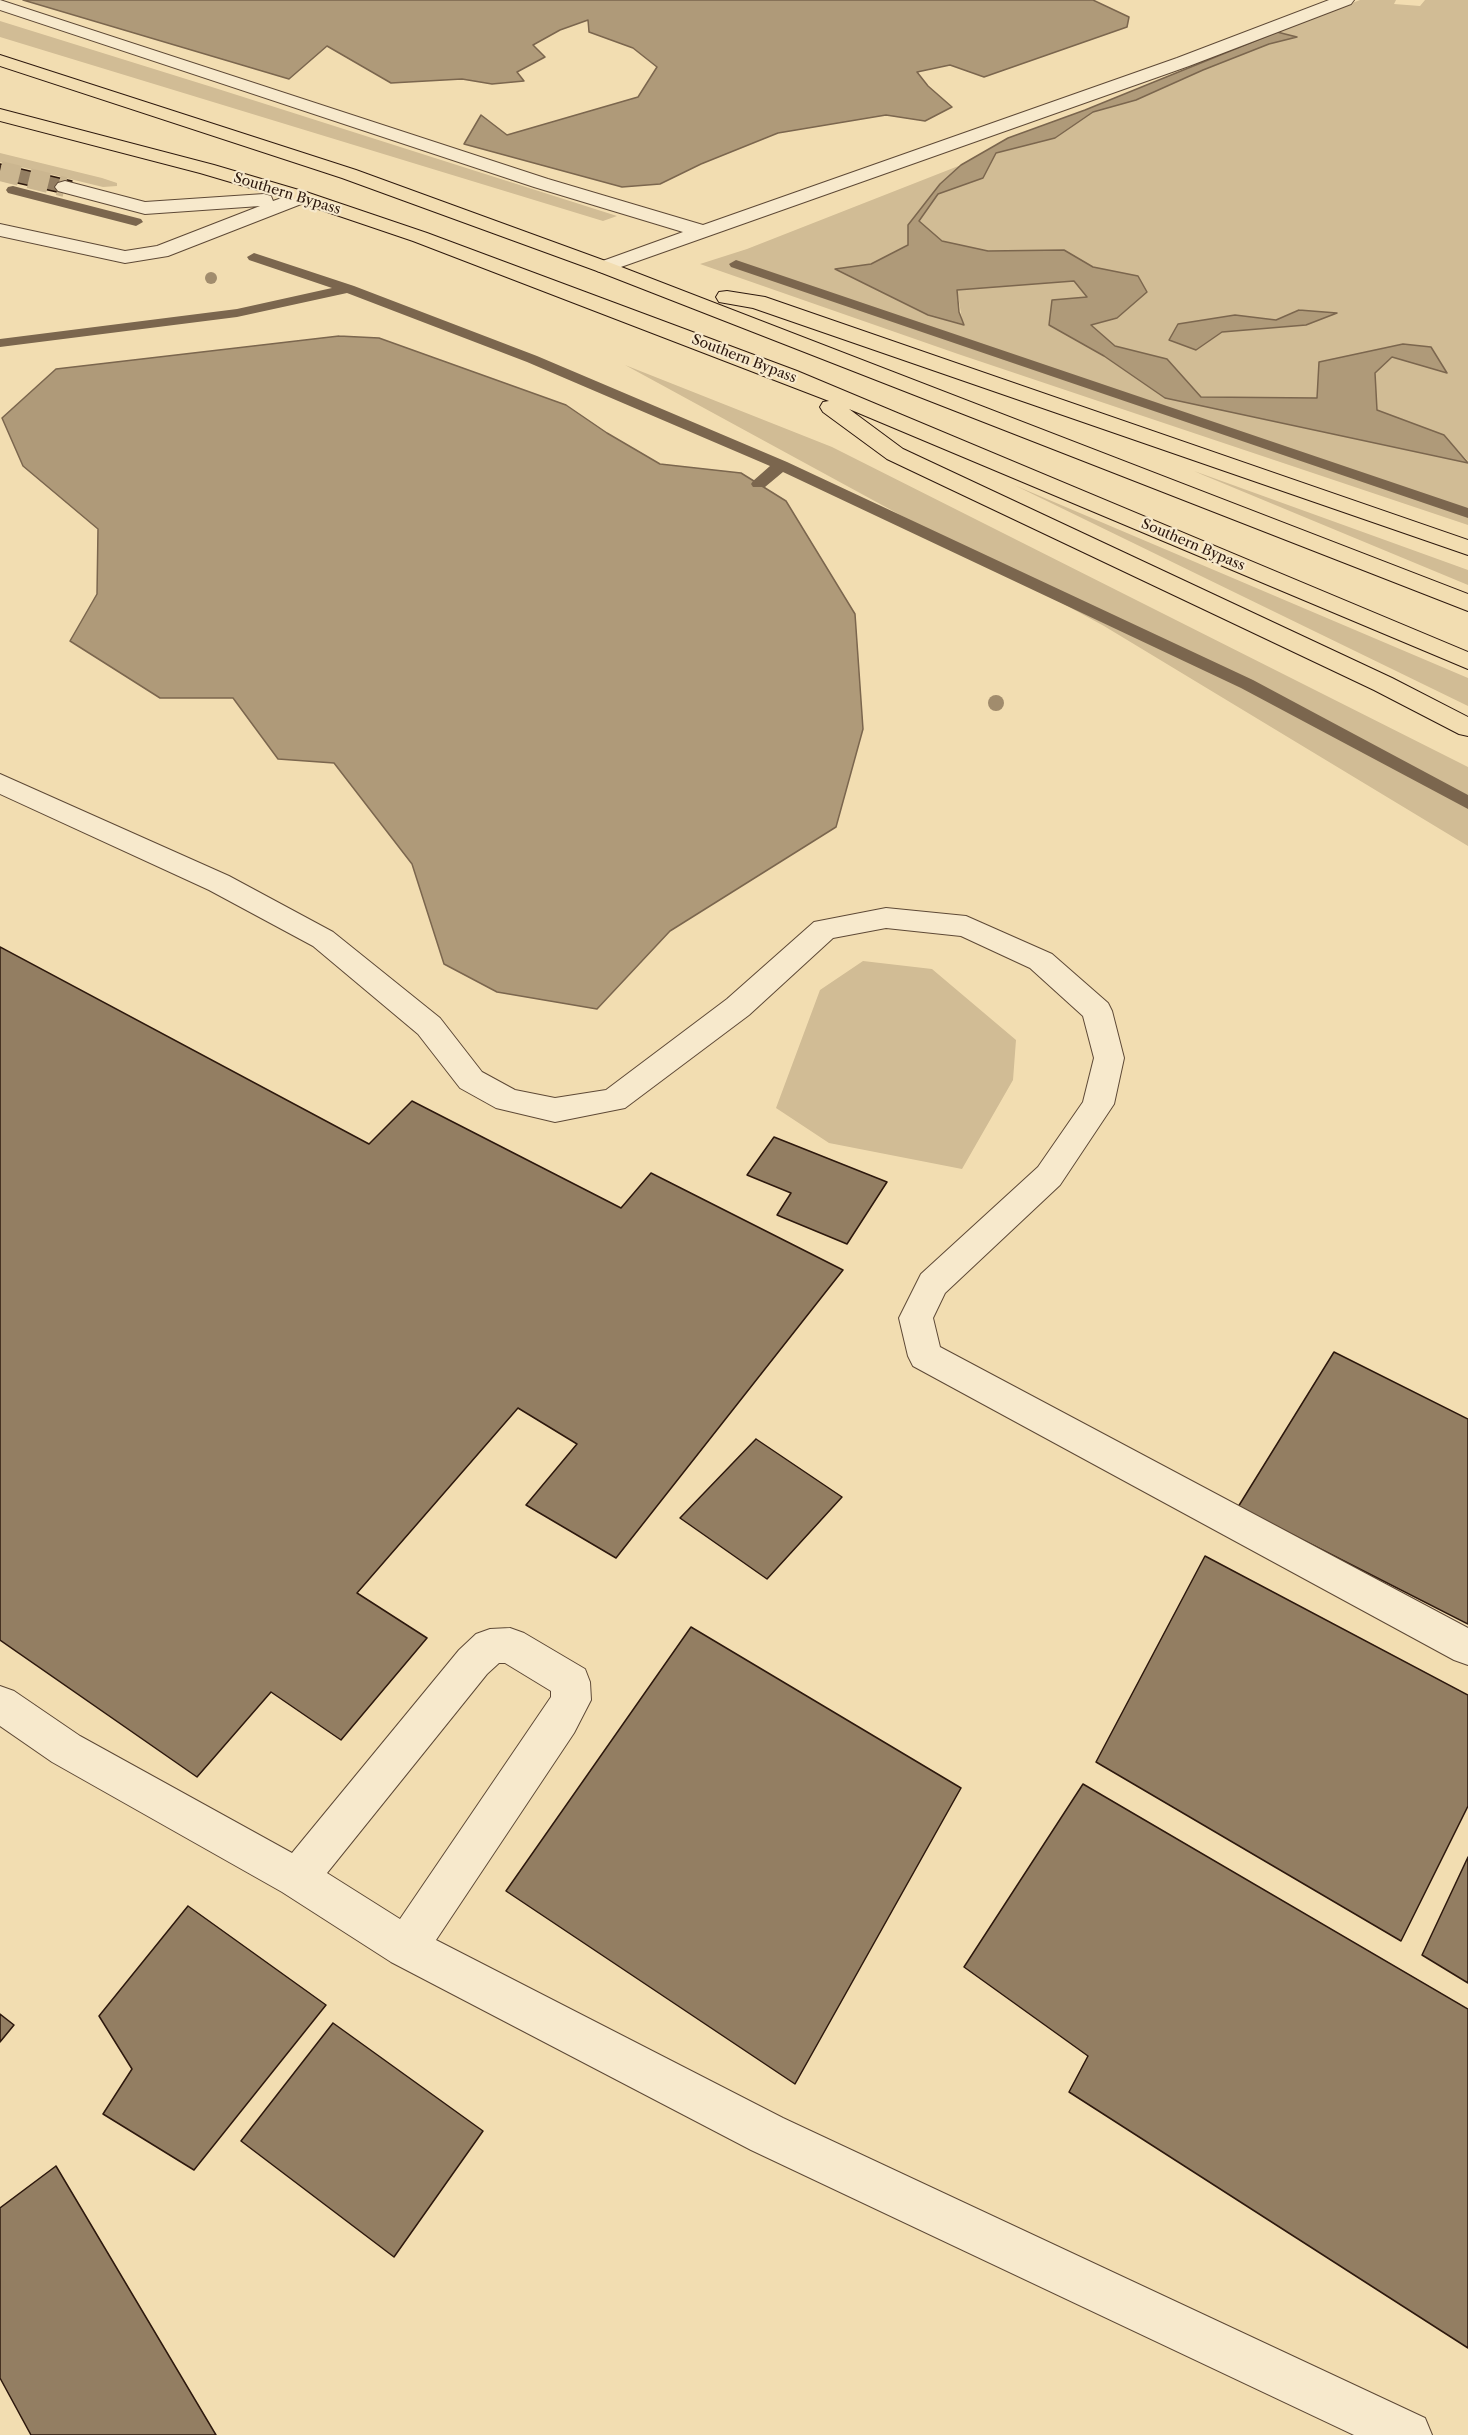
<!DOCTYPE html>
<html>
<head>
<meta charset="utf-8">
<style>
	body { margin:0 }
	canvas { display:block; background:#f2ddb1 }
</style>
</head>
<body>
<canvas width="1468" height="2435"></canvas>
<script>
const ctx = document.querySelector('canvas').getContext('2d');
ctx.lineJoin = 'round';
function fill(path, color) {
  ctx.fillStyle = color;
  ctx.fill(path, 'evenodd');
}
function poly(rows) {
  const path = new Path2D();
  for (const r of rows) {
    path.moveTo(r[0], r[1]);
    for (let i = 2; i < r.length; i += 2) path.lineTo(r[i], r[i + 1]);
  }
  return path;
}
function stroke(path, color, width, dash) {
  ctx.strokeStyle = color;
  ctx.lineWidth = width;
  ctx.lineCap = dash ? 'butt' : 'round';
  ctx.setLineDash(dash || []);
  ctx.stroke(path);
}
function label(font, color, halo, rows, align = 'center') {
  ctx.font = font + ' "Libre Caslon Text",serif';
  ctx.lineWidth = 4.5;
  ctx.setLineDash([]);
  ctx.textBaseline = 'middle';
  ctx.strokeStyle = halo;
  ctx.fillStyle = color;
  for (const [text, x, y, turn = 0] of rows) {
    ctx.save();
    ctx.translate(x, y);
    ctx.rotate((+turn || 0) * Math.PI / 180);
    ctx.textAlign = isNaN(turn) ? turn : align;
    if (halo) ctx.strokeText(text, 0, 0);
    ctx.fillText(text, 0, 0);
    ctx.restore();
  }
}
const green = poly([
	[1360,0,1396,0,1394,4,1420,6,1425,0,1468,0,1468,461,1444,435,1377,410,1375,372,1393,357,1447,373,1431,347,1403,344,1320,362,1318,398,1201,397,1167,359,1115,346,1091,324,1138,276,1093,267,1064,250,988,251,942,241,919,221,938,194,983,178,995,153,1055,138,1093,112,1136,100,1203,70,1269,44,1296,37,1277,32],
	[0,21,215,88,617,216,603,221,0,37],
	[0,153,102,178,117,183,117,186,103,187,0,162],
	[961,165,940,184,908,225,909,245,871,264,836,270,928,315,963,325,957,290,1074,281,1087,297,1049,325,1104,356,1165,398,1468,463,1468,525,958,354,700,264,747,249],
	[625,365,832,447,1468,767,1468,846,1104,626],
	[1194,471,1468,570,1468,585,1203,475],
	[1014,485,1468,678,1468,706],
	[863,961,932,969,1016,1040,1013,1080,962,1169,829,1143,776,1108,820,990]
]);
const water = poly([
	[23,0,1093,0,1129,17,1127,27,984,77,950,65,917,72,928,86,952,107,925,121,886,115,778,133,701,164,660,184,622,187,464,144,481,115,507,135,638,97,657,67,633,48,589,32,588,20,560,30,533,45,545,57,517,72,524,81,492,84,462,79,391,83,327,46,289,79,23,0],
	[1277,32,1297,37,1269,44,1203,70,1136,100,1093,112,1055,138,996,153,983,178,938,194,919,221,942,241,988,251,1064,250,1093,267,1138,276,1147,292,1117,318,1091,325,1115,346,1167,359,1201,397,1317,398,1319,362,1403,344,1431,347,1447,373,1392,357,1375,373,1377,410,1444,435,1468,463,1165,398,1104,356,1049,325,1052,300,1087,297,1074,281,957,290,959,312,964,325,928,315,835,269,871,264,908,245,908,225,940,184,961,165,1008,138,1085,110,1277,32],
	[1299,310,1337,313,1306,325,1222,332,1196,350,1169,340,1178,324,1235,315,1276,320,1299,310],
	[339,336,379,338,566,405,607,433,660,464,741,473,786,501,855,614,863,729,836,827,670,931,597,1009,497,992,444,964,412,864,334,763,278,759,233,698,160,698,70,641,97,594,98,529,23,466,2,418,56,369,339,336]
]);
const stream = poly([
	[13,186,141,219,143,222,136,226,8,193,6,190,8,187,13,186],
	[254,253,354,286,537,356,787,462,1253,680,1468,795,1468,809,1241,688,783,472,765,487,753,487,751,484,753,481,770,466,527,362,347,293,237,317,0,347,0,339,237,309,332,288,249,260,247,257,254,253],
	[736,260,1468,508,1468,518,731,267,729,264,736,260]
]);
const building = poly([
	[0,164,72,181,57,192,0,179,0,164],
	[0,947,369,1144,412,1101,621,1208,651,1173,843,1270,616,1558,526,1505,577,1444,518,1408,357,1593,427,1638,341,1740,271,1692,197,1777,0,1640,0,947],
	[774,1137,887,1182,847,1244,777,1215,791,1193,747,1175,774,1137],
	[1334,1352,1468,1419,1468,1624,1238,1507,1334,1352],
	[756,1439,842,1497,767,1579,680,1518,756,1439],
	[1205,1556,1468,1695,1468,1806,1401,1941,1096,1762,1205,1556],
	[691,1627,961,1788,795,2084,506,1891,691,1627],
	[1083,1784,1468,2009,1468,2348,1069,2092,1088,2056,964,1967,1083,1784],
	[1468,1857,1468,1983,1422,1955,1468,1857],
	[188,1906,326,2005,194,2170,103,2114,132,2069,99,2016,188,1906],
	[0,2014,14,2025,0,2042,0,2014],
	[333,2023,483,2131,394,2257,241,2141,333,2023],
	[56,2166,216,2435,31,2435,0,2378,0,2208,56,2166]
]);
const minorTunnel = poly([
	[0,171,65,187]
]);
const minor = poly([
	[0,0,548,179,703,225,1177,58,1329,0,1354,0,1351,4,1189,66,604,273,597,271,594,267,597,263,683,232,534,187,0,10,0,0],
	[65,181,145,202,264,194,271,196,273,201,302,191,309,193,312,197,309,201,168,256,125,263,0,236,0,224,125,251,157,246,260,206,145,214,58,191,55,187,58,183,65,181],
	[0,774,229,876,333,932,440,1018,482,1072,515,1090,555,1098,606,1090,727,999,814,922,886,908,966,916,1052,954,1108,1003,1112,1011,1124,1058,1114,1104,1060,1185,945,1293,933,1318,940,1347,1468,1628,1468,1665,1454,1660,913,1366,908,1356,899,1318,921,1274,1038,1167,1083,1102,1094,1058,1083,1016,1030,968,961,936,886,928,833,938,749,1015,625,1108,555,1122,496,1108,460,1088,418,1034,313,946,209,890,0,794,0,774],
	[510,1628,524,1633,585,1669,590,1682,591,1700,574,1733,436,1940,783,2118,1425,2418,1432,2435,1354,2435,751,2150,391,1962,282,1892,52,1762,0,1726,0,1686,14,1691,80,1736,292,1853,459,1650,476,1634,490,1629,510,1628],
	[499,1663,505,1663,551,1691,551,1697,400,1919,327,1873,487,1674,499,1663]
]);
const highway = poly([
	[0,55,356,170,611,263,1468,594,1468,611,597,271,342,178,0,66,0,55],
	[0,109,214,165,309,193,427,233,797,371,1468,652,1468,669,849,409,903,449,1392,678,1468,717,1468,736,1459,734,1374,690,887,459,823,412,820,407,823,402,829,401,413,241,295,201,200,173,0,121,0,109],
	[727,291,765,297,1468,540,1468,555,753,308,719,302,716,297,719,292,727,291]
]);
const trees = [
	[211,278,6],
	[996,703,8]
];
const farStreetnames = [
	["Southern Bypass",287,194,17],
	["Southern Bypass",744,359,21],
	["Southern Bypass",1193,545,23]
];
fill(green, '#d1bc95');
fill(water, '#af9a79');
stroke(water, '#7b664e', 1.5);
fill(stream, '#7b664e');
fill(building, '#937e62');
stroke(building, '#2d180d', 1.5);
stroke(minorTunnel, '#cbb690', 20, [20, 10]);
stroke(minor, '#5e4936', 2);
stroke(highway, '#2d180d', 2);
fill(minor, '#f7e9cc');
fill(highway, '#f2ddb1');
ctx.fillStyle = '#a18c6d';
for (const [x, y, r] of trees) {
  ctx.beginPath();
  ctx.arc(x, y, r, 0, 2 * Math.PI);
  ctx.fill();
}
label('14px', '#2d180d', '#f7e9cc', farStreetnames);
</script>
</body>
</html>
